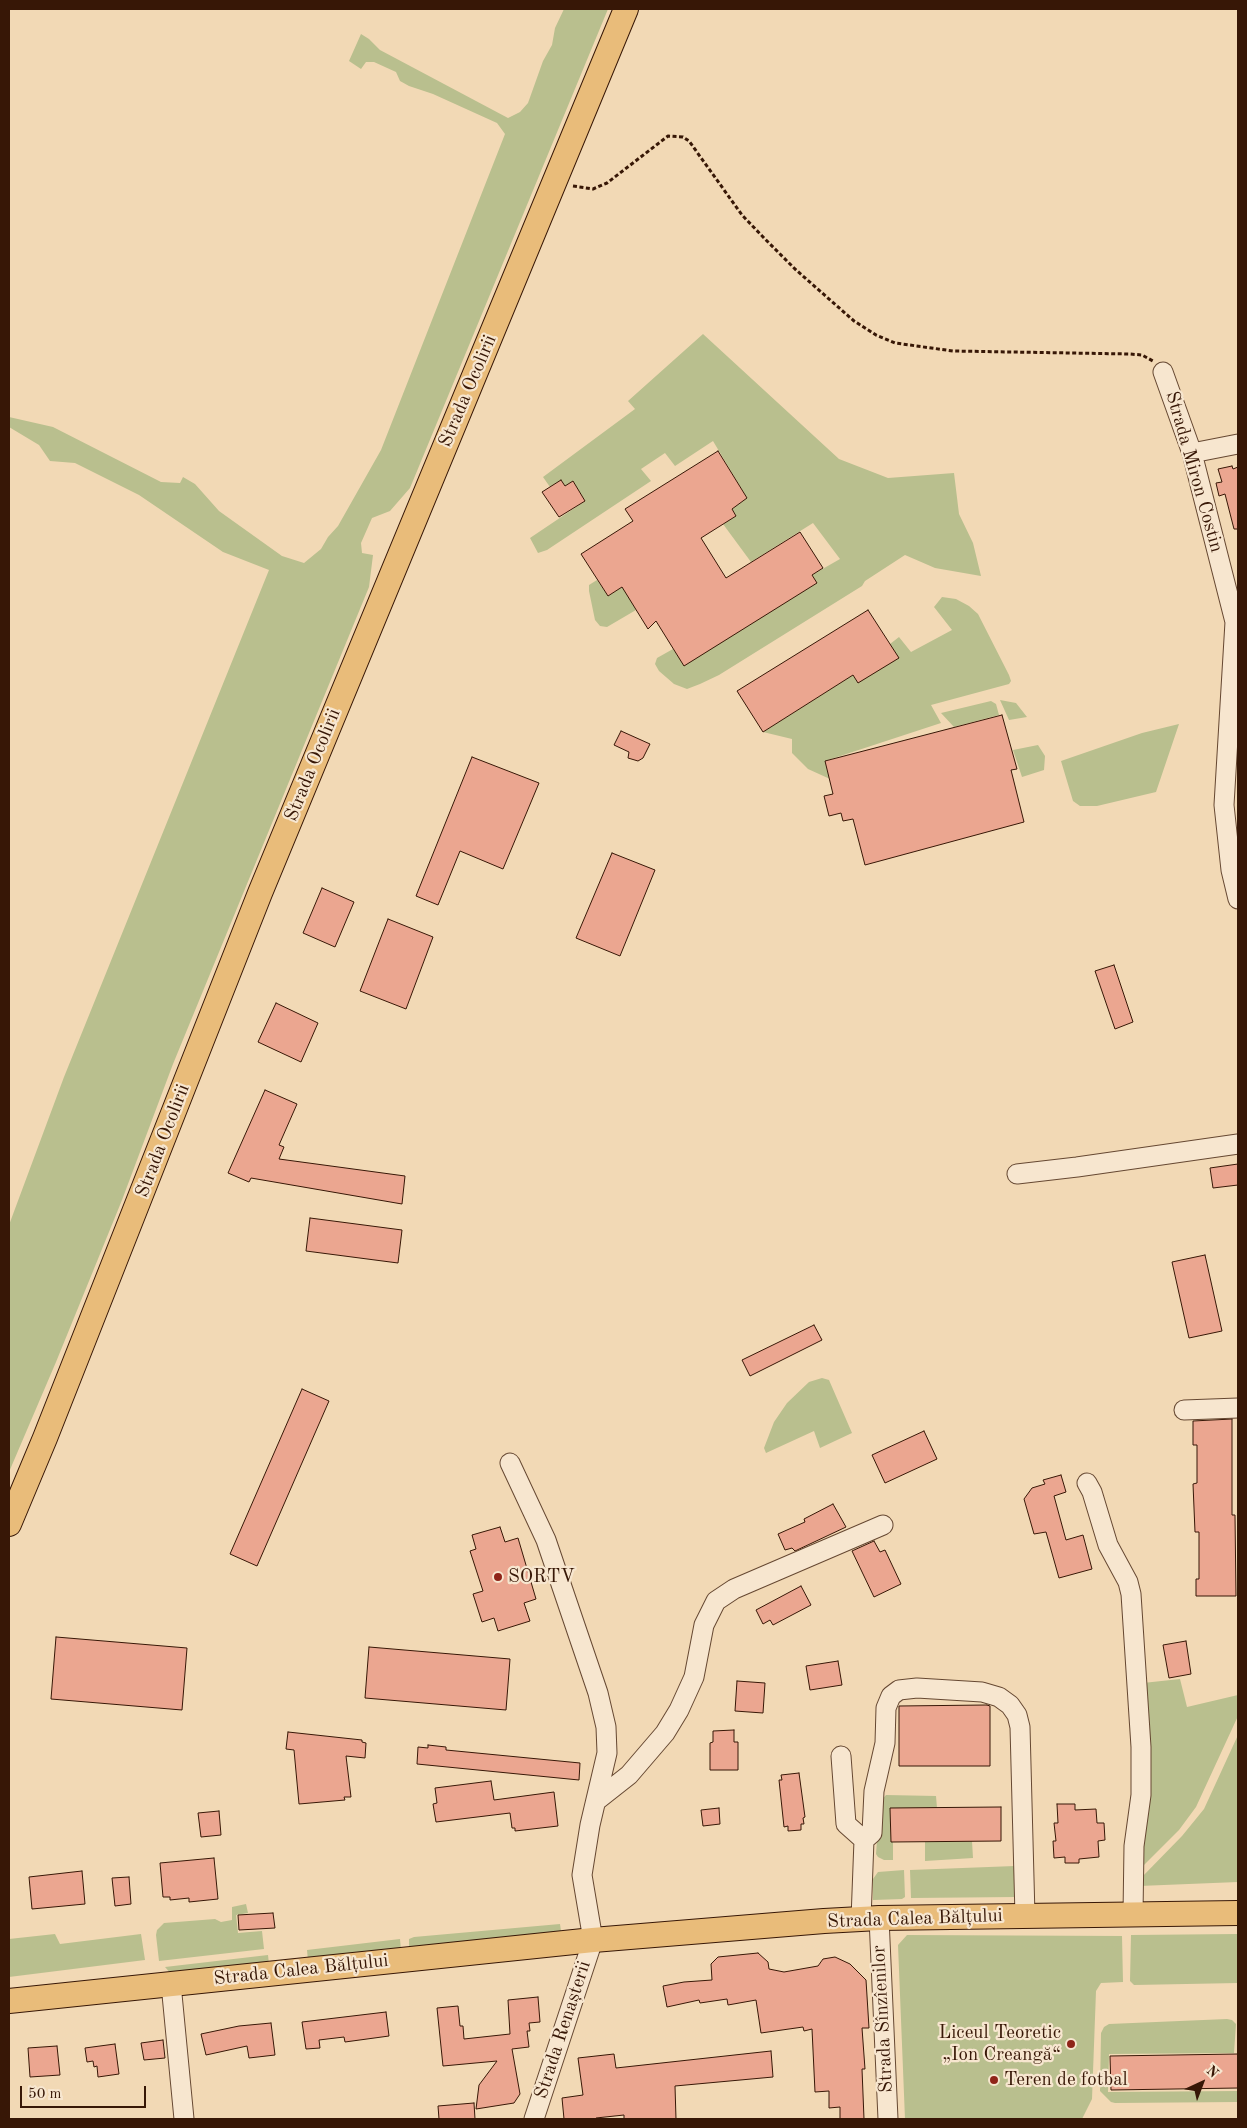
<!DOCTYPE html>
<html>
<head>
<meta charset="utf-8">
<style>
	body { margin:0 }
	#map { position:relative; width:1247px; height:2128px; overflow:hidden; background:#f2d9b5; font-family:"Old Standard TT",serif }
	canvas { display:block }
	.frame { position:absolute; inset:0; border:10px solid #371706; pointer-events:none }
	.north { position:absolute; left:1177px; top:2058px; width:50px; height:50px; -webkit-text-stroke:4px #f7e6cf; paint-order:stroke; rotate:43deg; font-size:14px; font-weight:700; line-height:20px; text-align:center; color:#371706 }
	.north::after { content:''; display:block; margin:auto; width:18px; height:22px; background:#371706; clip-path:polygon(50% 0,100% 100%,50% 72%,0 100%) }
	.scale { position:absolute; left:20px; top:2086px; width:126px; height:22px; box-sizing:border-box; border:2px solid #371706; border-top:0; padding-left:6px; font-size:15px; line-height:18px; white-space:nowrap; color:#371706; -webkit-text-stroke:4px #f7e6cf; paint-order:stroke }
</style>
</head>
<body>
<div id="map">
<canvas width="1247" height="2128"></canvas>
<div class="frame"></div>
<div class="north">N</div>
<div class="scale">50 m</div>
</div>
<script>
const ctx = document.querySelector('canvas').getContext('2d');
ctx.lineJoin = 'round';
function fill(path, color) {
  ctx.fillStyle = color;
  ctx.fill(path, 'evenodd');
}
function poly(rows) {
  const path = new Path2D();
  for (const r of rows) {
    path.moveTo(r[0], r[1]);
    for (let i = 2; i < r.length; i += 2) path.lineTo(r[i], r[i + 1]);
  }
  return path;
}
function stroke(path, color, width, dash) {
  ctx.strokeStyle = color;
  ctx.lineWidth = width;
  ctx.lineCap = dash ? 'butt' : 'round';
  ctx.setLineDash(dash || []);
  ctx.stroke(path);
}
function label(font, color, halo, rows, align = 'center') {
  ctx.font = font + ' "Old Standard TT",serif';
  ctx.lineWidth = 4.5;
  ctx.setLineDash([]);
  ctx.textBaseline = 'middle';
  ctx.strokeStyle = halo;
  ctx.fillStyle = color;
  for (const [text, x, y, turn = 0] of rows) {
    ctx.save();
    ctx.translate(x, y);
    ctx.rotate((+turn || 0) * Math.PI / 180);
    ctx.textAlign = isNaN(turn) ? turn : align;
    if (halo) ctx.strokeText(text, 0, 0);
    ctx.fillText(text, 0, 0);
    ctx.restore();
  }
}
const green = poly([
	[564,9,608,9,410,488,390,511,372,518,361,543,362,553,373,555,369,587,173,1064,122,1200,56,1362,9,1472,9,1225,64,1077,269,570,223,552,139,495,75,463,50,461,39,445,9,427,9,417,53,427,161,482,180,483,183,477,195,484,219,511,282,556,304,563,321,549,328,537,338,526,381,450,505,134,497,123,433,94,409,86,400,81,396,72,374,62,366,62,361,69,349,61,361,34,369,39,380,50,508,118,520,112,528,103,543,61,552,45,555,28],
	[703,334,839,459,888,478,954,473,959,514,973,543,981,576,935,568,905,555,865,581,862,586,719,675,700,684,687,689,674,684,659,671,655,664,657,658,673,649,684,665,817,583,812,575,840,559,813,523,751,562,723,524,736,516,732,509,747,498,713,441,675,466,665,453,641,469,651,481,547,550,538,553,530,538,585,501,573,481,565,486,561,480,550,487,543,477,635,409,628,401],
	[701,538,634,606,636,610,607,627,600,626,595,620,589,591,589,585,597,580,608,596],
	[942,597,956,599,969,606,978,614,1009,675,1011,681,1009,684,931,705,941,723,825,761,830,779,808,769,792,753,792,739,763,732,853,675,858,682,890,644,899,637,911,652,952,630,934,607],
	[1000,700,1016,703,1027,717,1009,720],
	[991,701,996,704,999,715,954,727,941,713],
	[1179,724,1156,792,1097,806,1080,806,1073,801,1061,761,1142,733],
	[1038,745,1045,756,1044,770,1022,777,1013,750],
	[822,1378,829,1380,852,1433,820,1448,814,1431,766,1453,764,1448,774,1422,787,1403,809,1382],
	[1180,1679,1187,1707,1238,1695,1238,1716,1196,1807,1179,1830,1142,1867,1143,1683],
	[1238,1735,1238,1882,1139,1886,1142,1877,1182,1836,1204,1809],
	[886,1795,936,1796,937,1808,890,1809,891,1842,893,1842,893,1860,884,1860,878,1857,876,1854,880,1802],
	[972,1841,973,1858,925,1861,925,1842],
	[1015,1866,1015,1897,911,1898,910,1870],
	[904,1870,905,1897,902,1899,873,1900,873,1879,878,1872],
	[246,1904,248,1913,236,1915,238,1933,262,1931,264,1949,159,1961,156,1935,157,1930,164,1923,215,1919,221,1922,232,1920,232,1907],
	[560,1924,561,1931,409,1950,409,1939,414,1937],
	[55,1934,60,1944,141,1934,145,1960,9,1977,9,1939],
	[1238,1934,1238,1983,1134,1985,1130,1981,1131,1935],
	[907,1935,1122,1936,1123,1982,1101,1983,1096,1991,1092,2099,1082,2119,905,2119,898,1945],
	[400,1939,401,1950,308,1961,307,1950],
	[268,1955,269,1964,172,1975,165,1967],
	[1227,2019,1232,2020,1236,2024,1234,2053,1109,2054,1108,2092,1238,2091,1238,2102,1115,2103,1111,2102,1100,2091,1101,2033,1104,2027,1109,2024]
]);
const building = poly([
	[718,451,747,498,732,509,736,516,701,538,726,578,800,532,823,568,812,575,817,583,684,666,656,621,648,629,622,587,608,596,581,554,633,521,625,509,718,451],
	[1232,466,1233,469,1238,467,1238,529,1234,529,1225,494,1219,496,1216,483,1222,482,1218,469,1232,466],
	[561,480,565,486,573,481,585,501,559,517,542,492,561,480],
	[868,610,899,658,858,683,853,675,763,732,737,691,868,610],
	[1002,715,1017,769,1011,770,1024,822,865,865,853,819,843,821,841,813,829,816,824,796,833,794,825,761,1002,715],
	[621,731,650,744,643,758,638,761,628,758,629,752,614,745,621,731],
	[472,757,539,783,503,869,460,851,438,905,416,896,472,757],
	[612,853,655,870,620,956,576,938,612,853],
	[322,888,354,902,335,947,303,933,322,888],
	[388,919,433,937,406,1009,360,991,388,919],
	[1114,965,1133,1022,1115,1029,1095,971,1114,965],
	[276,1003,318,1023,301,1062,258,1042,276,1003],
	[265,1090,297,1104,279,1145,284,1147,279,1159,405,1176,402,1204,251,1178,249,1182,228,1173,265,1090],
	[1238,1164,1238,1185,1213,1188,1210,1168,1238,1164],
	[310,1218,402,1230,398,1263,306,1251,310,1218],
	[1205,1255,1222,1331,1189,1338,1172,1262,1205,1255],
	[814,1325,822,1340,750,1376,742,1360,814,1325],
	[302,1389,329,1401,257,1566,230,1554,302,1389],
	[1232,1419,1232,1515,1235,1515,1236,1596,1196,1596,1196,1579,1199,1579,1199,1532,1195,1532,1193,1484,1197,1483,1197,1445,1193,1445,1193,1421,1232,1419],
	[924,1431,937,1459,885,1483,872,1455,924,1431],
	[1061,1475,1066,1492,1054,1496,1066,1540,1083,1535,1092,1569,1059,1578,1046,1532,1034,1534,1024,1499,1032,1488,1045,1484,1043,1480,1061,1475],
	[833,1504,846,1527,795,1551,792,1548,785,1550,778,1534,805,1522,804,1519,833,1504],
	[500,1527,505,1542,518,1538,536,1599,524,1603,530,1621,498,1631,494,1618,482,1622,473,1594,483,1591,470,1551,476,1549,472,1535,500,1527],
	[874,1541,880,1552,885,1550,901,1584,874,1597,852,1551,874,1541],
	[801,1586,811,1605,773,1625,770,1620,763,1624,756,1610,801,1586],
	[56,1637,187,1648,182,1710,51,1699,56,1637],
	[1186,1641,1191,1674,1169,1678,1163,1645,1186,1641],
	[369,1647,510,1659,506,1710,365,1698,369,1647],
	[838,1661,842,1685,810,1690,806,1666,838,1661],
	[737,1681,765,1683,763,1713,735,1711,737,1681],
	[987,1705,990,1706,990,1766,899,1766,899,1706,987,1705],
	[734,1730,734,1742,738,1742,738,1770,710,1770,710,1743,713,1742,713,1731,734,1730],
	[288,1732,362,1740,362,1742,366,1743,365,1758,346,1756,351,1797,344,1797,345,1800,299,1804,294,1750,286,1749,288,1732],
	[428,1745,446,1747,446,1750,580,1763,579,1780,417,1764,418,1747,428,1748,428,1745],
	[799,1773,805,1817,803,1818,804,1824,801,1824,801,1830,788,1831,788,1826,784,1827,779,1780,782,1780,781,1775,799,1773],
	[491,1781,494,1800,554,1792,558,1826,515,1831,515,1828,512,1828,510,1813,436,1822,433,1804,437,1803,435,1788,491,1781],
	[1057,1804,1075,1804,1075,1810,1096,1809,1097,1823,1104,1823,1105,1840,1098,1841,1099,1857,1079,1859,1079,1863,1065,1863,1065,1857,1054,1858,1053,1841,1056,1841,1054,1823,1058,1823,1057,1804],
	[1001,1807,1001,1841,891,1842,890,1808,1001,1807],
	[719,1808,720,1824,703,1826,701,1810,719,1808],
	[219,1811,221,1835,201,1837,198,1813,219,1811],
	[214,1858,218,1899,189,1902,189,1898,170,1900,170,1897,163,1897,160,1863,214,1858],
	[82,1871,85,1904,32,1909,29,1877,82,1871],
	[129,1877,131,1904,115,1906,112,1878,129,1877],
	[273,1913,275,1928,239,1930,238,1915,273,1913],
	[758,1953,768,1962,769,1969,784,1972,818,1966,823,1959,835,1957,850,1964,866,1980,869,2028,862,2028,865,2069,862,2069,864,2119,840,2119,840,2107,829,2108,829,2091,815,2092,812,2029,804,2031,803,2027,761,2033,756,2000,728,2005,727,1999,700,2003,699,2000,667,2007,663,1986,684,1982,712,1980,711,1964,718,1957,758,1953],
	[538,1997,540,2022,529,2023,530,2031,527,2031,529,2047,512,2049,520,2094,514,2103,476,2109,479,2085,497,2061,443,2066,437,2008,458,2006,460,2026,463,2026,464,2039,510,2034,508,2000,538,1997],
	[386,2012,389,2036,345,2042,344,2037,319,2040,320,2048,306,2049,302,2022,386,2012],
	[271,2023,275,2055,249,2058,247,2046,206,2055,201,2034,239,2026,271,2023],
	[163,2040,165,2058,144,2060,141,2043,163,2040],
	[115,2044,119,2074,98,2077,97,2066,94,2067,93,2061,87,2062,85,2048,115,2044],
	[57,2046,60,2075,30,2077,28,2048,57,2046],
	[771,2051,773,2077,675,2086,676,2119,624,2119,624,2115,596,2118,596,2119,564,2119,562,2098,583,2095,578,2058,614,2054,616,2068,771,2051],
	[1238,2054,1238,2088,1111,2090,1110,2056,1238,2054],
	[474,2103,475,2119,439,2119,438,2106,474,2103]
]);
const path = poly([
	[573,186,593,189,607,183,668,136,683,137,689,141,742,215,765,239,795,269,854,321,876,335,895,343,953,351,1130,354,1142,355,1153,361]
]);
const minor = poly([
	[1163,372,1192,453,1235,622,1224,805,1231,870,1238,899],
	[1192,453,1238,444],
	[1017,1174,1077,1167,1238,1144],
	[1184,1410,1238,1408],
	[510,1463,546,1540,598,1693,606,1727,607,1753,590,1825,582,1875,593,1940,534,2119],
	[1087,1483,1092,1492,1108,1545,1128,1582,1131,1594,1141,1747,1141,1795,1134,1846,1133,1914],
	[841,1756,846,1824,864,1840],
	[596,1801,629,1775,665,1733,679,1710,694,1677,704,1625,716,1601,734,1589,883,1525],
	[879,1918,888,2119],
	[861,1919,864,1840,872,1833,874,1791,885,1743,886,1708,891,1696,899,1690,917,1688,982,1692,999,1697,1010,1705,1017,1715,1020,1727,1025,1916],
	[171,1984,184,2119]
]);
const major = poly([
	[9,1524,45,1438,260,893,626,9],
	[9,2001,593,1940,824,1921,879,1918,1238,1913]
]);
const markers = [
	[498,1577,5,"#8f2418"],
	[1071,2044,5,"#8f2418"],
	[994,2080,5,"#8f2418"]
];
const streetNames = [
	["Strada Ocolirii",468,391,-67],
	["Strada Miron Costin",1194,472,74],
	["Strada Ocolirii",313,765,-68],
	["Strada Ocolirii",163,1141,-69],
	["Strada Calea Bălțului",915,1919,-2],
	["Strada Calea Bălțului",301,1970,-6],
	["Strada Sînzîenilor",883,2019,-93],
	["Strada Renașterii",563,2030,-72]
];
const poiNames = [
	["SORTV",508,1577],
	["Liceul Teoretic",1061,2033,"right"],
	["„Ion Creangă“",1061,2055,"right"],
	["Teren de fotbal",1004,2080]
];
fill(green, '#b9bf8e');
fill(building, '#eba690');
stroke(building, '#371706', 1);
stroke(minor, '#664832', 21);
stroke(major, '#371706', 26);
stroke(path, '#371706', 3, [4, 2.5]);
stroke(minor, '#f7e6cf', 19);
stroke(major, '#e9bc7a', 24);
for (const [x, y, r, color] of markers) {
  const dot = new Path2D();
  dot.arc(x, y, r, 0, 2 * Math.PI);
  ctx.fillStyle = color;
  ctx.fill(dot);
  stroke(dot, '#f7e6cf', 2);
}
label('19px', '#371706', '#f7e6cf', streetNames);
label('19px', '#371706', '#f7e6cf', poiNames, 'left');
</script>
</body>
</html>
